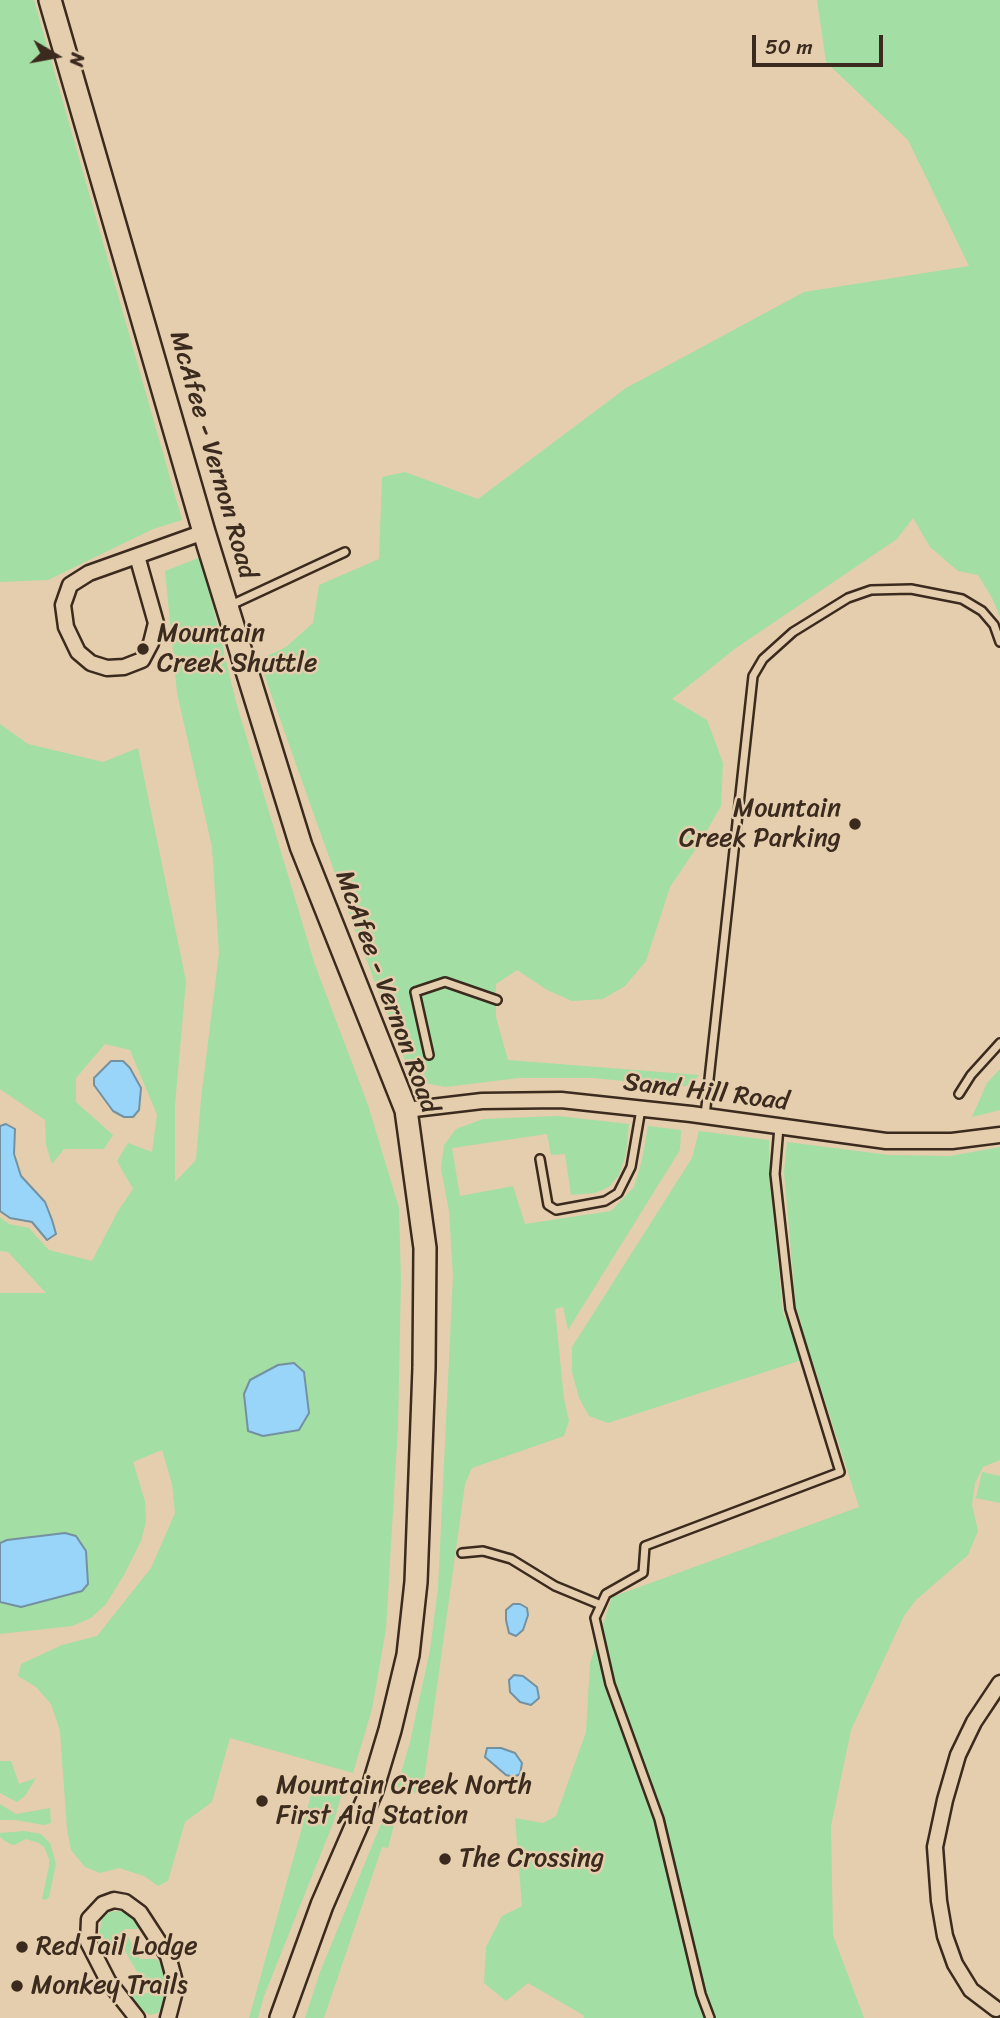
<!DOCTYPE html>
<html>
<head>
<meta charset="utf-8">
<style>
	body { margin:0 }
	#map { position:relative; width:1000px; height:2018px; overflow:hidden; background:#e5cead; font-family:Sriracha,sans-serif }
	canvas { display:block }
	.north { position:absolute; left:21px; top:21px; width:70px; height:70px; -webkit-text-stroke:5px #e5cead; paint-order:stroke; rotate:100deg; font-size:19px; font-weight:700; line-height:28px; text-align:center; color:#3b2a1e }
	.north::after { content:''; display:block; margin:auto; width:24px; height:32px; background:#3b2a1e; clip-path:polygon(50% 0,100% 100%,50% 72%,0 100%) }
	.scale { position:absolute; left:752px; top:35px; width:131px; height:32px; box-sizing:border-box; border:4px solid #3b2a1e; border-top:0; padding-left:9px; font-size:21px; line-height:24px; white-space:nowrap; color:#3b2a1e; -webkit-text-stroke:5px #e5cead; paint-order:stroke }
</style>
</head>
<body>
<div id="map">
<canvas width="1000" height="2018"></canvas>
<div class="north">N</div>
<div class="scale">50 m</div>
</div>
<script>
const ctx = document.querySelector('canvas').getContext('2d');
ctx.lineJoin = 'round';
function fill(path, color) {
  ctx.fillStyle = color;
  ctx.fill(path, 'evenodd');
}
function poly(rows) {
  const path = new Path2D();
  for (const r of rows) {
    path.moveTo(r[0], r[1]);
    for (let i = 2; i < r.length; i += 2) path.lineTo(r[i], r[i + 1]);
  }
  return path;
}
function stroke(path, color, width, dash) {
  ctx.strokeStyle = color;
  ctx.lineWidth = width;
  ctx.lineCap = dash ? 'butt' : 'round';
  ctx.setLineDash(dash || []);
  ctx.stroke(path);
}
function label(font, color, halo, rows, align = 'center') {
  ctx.font = font + ' Sriracha,sans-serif';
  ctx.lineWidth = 5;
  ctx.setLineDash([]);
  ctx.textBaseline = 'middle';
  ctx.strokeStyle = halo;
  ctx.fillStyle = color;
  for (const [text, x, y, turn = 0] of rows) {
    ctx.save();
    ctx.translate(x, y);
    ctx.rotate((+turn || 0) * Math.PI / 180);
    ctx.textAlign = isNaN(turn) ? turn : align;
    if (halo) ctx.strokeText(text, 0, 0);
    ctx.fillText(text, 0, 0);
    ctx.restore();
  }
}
const green = poly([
	[0,0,34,0,182,520,153,529,48,580,0,582],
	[817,0,1000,0,1000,617,992,598,978,575,958,571,930,547,913,518,897,539,736,648,672,699,707,720,723,763,721,806,701,841,670,887,646,961,625,986,603,999,572,1001,547,990,517,970,496,984,496,1017,508,1060,699,1075,691,1085,665,1089,634,1082,593,1078,519,1078,445,1087,425,1083,408,1068,355,930,259,660,286,647,313,623,319,585,379,559,382,477,405,472,478,499,626,388,804,292,969,266,908,140,826,62],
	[201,557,236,702,315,965,368,1105,399,1208,401,1280,398,1427,386,1629,372,1709,353,1773,230,1738,212,1802,185,1822,168,1881,158,1886,144,1876,119,1868,100,1873,85,1867,71,1850,67,1829,60,1731,51,1704,36,1687,18,1676,21,1664,62,1645,97,1636,151,1568,175,1513,172,1484,162,1450,133,1462,145,1501,146,1522,141,1541,124,1575,106,1604,91,1618,72,1626,0,1634,0,1602,6,1604,88,1584,88,1572,86,1551,76,1536,7,1540,0,1543,0,1293,46,1293,8,1252,0,1251,0,1217,9,1224,29,1228,49,1250,92,1261,118,1211,133,1189,117,1161,128,1143,152,1152,157,1115,130,1050,105,1044,76,1078,76,1102,113,1135,104,1149,64,1149,52,1164,46,1145,45,1120,0,1089,0,724,28,744,103,762,138,748,186,981,175,1105,175,1182,196,1160,201,1099,219,953,212,847,177,693,165,571],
	[1000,1069,1000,1110,972,1117,987,1083],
	[558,1116,629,1124,626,1154,619,1175,609,1187,595,1193,571,1195,565,1154,551,1155,547,1134,452,1148,460,1196,513,1186,525,1224,611,1211,634,1187,642,1160,648,1126,681,1130,680,1150,568,1330,563,1307,555,1309,564,1399,569,1421,564,1436,472,1468,465,1484,422,1795,397,1787,410,1742,430,1650,438,1588,453,1276,449,1211,441,1169,444,1145,456,1129,483,1119],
	[699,1131,769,1140,769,1172,783,1313,791,1329,802,1325,796,1308,784,1172,787,1142,889,1155,950,1156,1000,1147,1000,1460,983,1467,975,1483,972,1505,978,1531,968,1555,916,1600,904,1616,851,1730,831,1826,833,1935,864,2018,584,2018,583,2015,528,1983,506,2001,484,1983,486,1947,502,1916,522,1906,515,1818,543,1823,556,1816,586,1732,590,1663,612,1597,859,1507,811,1357,608,1423,589,1416,579,1398,572,1372,572,1347,692,1158],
	[982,1472,1000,1476,1000,1503,976,1498],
	[0,1761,11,1761,19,1784,36,1778,25,1796,17,1802,0,1793],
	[314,1784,342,1793,334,1821,264,1996,258,2018,249,2018],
	[0,1804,16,1814,50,1808,51,1823,44,1825,15,1820,0,1820],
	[388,1807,398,1810,388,1848,382,1847,324,2018,305,2018,320,1972],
	[24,1831,41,1834,50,1843,56,1864,49,1897,45,1900,42,1899,49,1866,49,1859,44,1847,39,1843,26,1839,14,1845,8,1843,0,1837,0,1833],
	[119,1911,128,1914,140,1923,138,1929,124,1929,140,1959,156,1959,163,1964,167,1973,163,2004,158,2013,150,2015,143,2011,130,1997,132,1993,149,1993,121,1944,105,1944,99,1935,102,1918,109,1912]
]);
const water = poly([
	[111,1061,123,1061,130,1068,141,1088,139,1110,133,1117,124,1117,113,1111,94,1085,94,1078,111,1061],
	[6,1124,15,1129,14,1154,21,1176,45,1202,52,1220,56,1234,47,1240,32,1222,10,1218,0,1211,0,1126,6,1124],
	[294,1363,304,1372,309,1413,299,1430,263,1436,248,1431,244,1394,250,1380,278,1365,294,1363],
	[65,1533,76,1536,86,1551,88,1584,82,1591,21,1607,0,1602,0,1543,7,1540,65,1533],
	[513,1604,520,1604,527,1608,528,1615,523,1630,516,1636,509,1633,506,1620,506,1610,513,1604],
	[514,1675,523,1676,537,1687,539,1698,531,1705,520,1702,510,1692,509,1680,514,1675],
	[487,1748,501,1748,515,1753,522,1763,520,1774,514,1777,506,1775,485,1757,487,1748]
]);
const service = poly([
	[231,605,345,552],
	[429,1055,415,992,445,982,497,1000],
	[959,1094,971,1075,1000,1043],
	[705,1116,753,676,763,659,793,632,848,598,871,590,911,589,962,599,982,611,994,625,1000,642],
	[540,1159,548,1205,556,1210,605,1201,618,1193,631,1167,641,1109],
	[462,1553,483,1551,511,1559,555,1586,601,1605],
	[710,2018,701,1994,659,1819,610,1684,595,1618,606,1594,643,1573,645,1546,840,1472,790,1309,775,1174,779,1127]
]);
const minor = poly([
	[137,556,156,623,151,643,142,660,124,667,107,668,91,663,78,652,66,627,63,605,70,585,89,573,204,532],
	[406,1110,482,1101,561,1100,691,1114,886,1141,952,1141,1000,1135],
	[996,2009,971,1990,955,1964,945,1936,939,1901,935,1847,945,1800,958,1755,974,1722,1000,1683],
	[137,2018,108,1981,88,1942,89,1919,103,1904,114,1900,125,1902,140,1913,168,1956,174,1978,174,1995,168,2018]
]);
const secondary = poly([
	[50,0,204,532,301,846,406,1110,425,1248,424,1368,416,1582,408,1655,390,1730,372,1790,322,1905,281,2018]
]);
const markers = [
	[143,649,7,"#3b2a1e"],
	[855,824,7,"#3b2a1e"],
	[262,1801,7,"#3b2a1e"],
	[445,1859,7,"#3b2a1e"],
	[22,1947,7,"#3b2a1e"],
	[17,1986,7,"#3b2a1e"]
];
const streetNames = [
	["McAfee - Vernon Road",212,455,74],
	["McAfee - Vernon Road",386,992,70],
	["Sand Hill Road",706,1093,7]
];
const poiNames = [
	["Mountain",157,634],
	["Creek Shuttle",157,664],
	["Mountain",841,809,"right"],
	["Creek Parking",841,839,"right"],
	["Mountain Creek North",276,1786],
	["First Aid Station",276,1816],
	["The Crossing",459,1859],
	["Red Tail Lodge",36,1947],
	["Monkey Trails",31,1986]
];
fill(green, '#a3dea4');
fill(water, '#99d5f9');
stroke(water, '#7391a1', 2);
stroke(service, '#3b2a1e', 12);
stroke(minor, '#3b2a1e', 19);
stroke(secondary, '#3b2a1e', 26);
stroke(service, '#e5cead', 7);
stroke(minor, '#e5cead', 14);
stroke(secondary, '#e5cead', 21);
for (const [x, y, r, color] of markers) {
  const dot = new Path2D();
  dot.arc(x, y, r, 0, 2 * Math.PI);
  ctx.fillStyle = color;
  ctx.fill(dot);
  stroke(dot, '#e5cead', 2.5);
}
label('26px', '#3b2a1e', '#e5cead', streetNames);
label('26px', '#3b2a1e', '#e5cead', poiNames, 'left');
</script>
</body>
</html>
